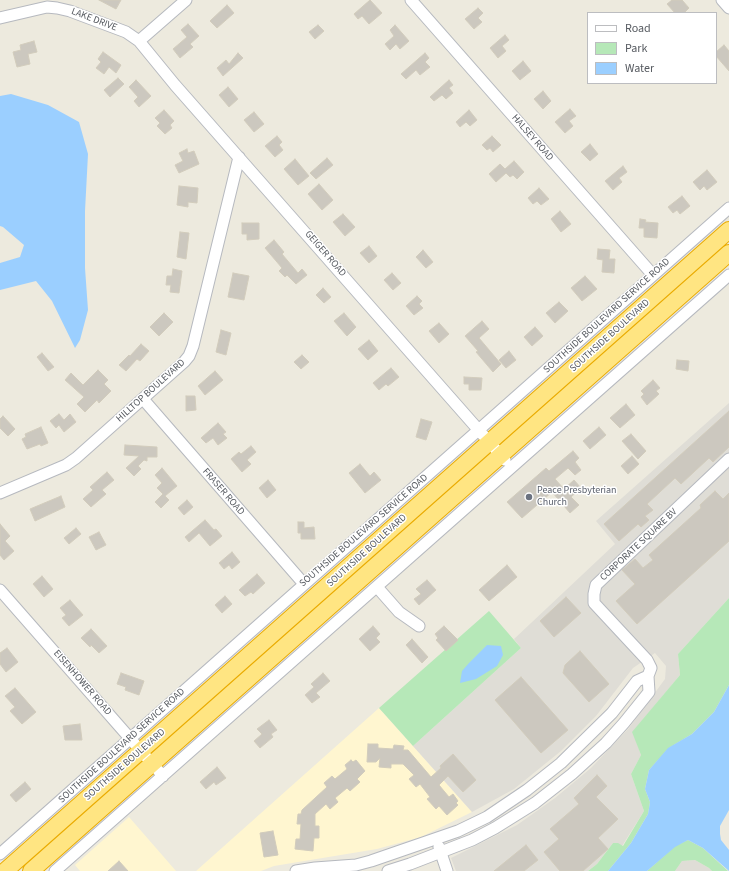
<!DOCTYPE html>
<html>
<head>
<meta charset="utf-8">
<style>
	body { margin:0 }
	#map { position:relative; width:729px; height:871px; overflow:hidden; background:#edeade; font-family:"Source Sans 3",sans-serif }
	canvas { display:block }
	.legend { position:absolute; left:587px; top:12px; width:130px; height:72px; box-sizing:border-box; background:#fff; border:1px solid #bcbdc0; margin:0; padding:5px 7px; list-style:none; font-size:12px; color:#575b61 }
	.legend li { display:flex; align-items:center; gap:8px; height:20px }
	.legend b { width:20px; border:1px solid #bcbdc0 }
</style>
</head>
<body>
<div id="map">
<canvas width="729" height="871"></canvas>
<ul class="legend">
<li><b style="height:5px;background:#fff"></b>Road</li>
<li><b style="height:11px;background:#b6e8b8"></b>Park</li>
<li><b style="height:11px;background:#9bcfff"></b>Water</li>
</ul>
</div>
<script>
const ctx = document.querySelector('canvas').getContext('2d');
ctx.lineJoin = 'round';
function fill(path, color) {
  ctx.fillStyle = color;
  ctx.fill(path, 'evenodd');
}
function poly(rows) {
  const path = new Path2D();
  for (const r of rows) {
    path.moveTo(r[0], r[1]);
    for (let i = 2; i < r.length; i += 2) path.lineTo(r[i], r[i + 1]);
  }
  return path;
}
function stroke(path, color, width, dash) {
  ctx.strokeStyle = color;
  ctx.lineWidth = width;
  ctx.lineCap = dash ? 'butt' : 'round';
  ctx.setLineDash(dash || []);
  ctx.stroke(path);
}
function label(font, color, halo, rows, align = 'center') {
  ctx.font = font + ' "Source Sans 3",sans-serif';
  ctx.lineWidth = 3;
  ctx.setLineDash([]);
  ctx.textBaseline = 'middle';
  ctx.strokeStyle = halo;
  ctx.fillStyle = color;
  for (const [text, x, y, turn = 0] of rows) {
    ctx.save();
    ctx.translate(x, y);
    ctx.rotate((+turn || 0) * Math.PI / 180);
    ctx.textAlign = isNaN(turn) ? turn : align;
    if (halo) ctx.strokeText(text, 0, 0);
    ctx.fillText(text, 0, 0);
    ctx.restore();
  }
}
const commercial = poly([
	[379,708,472,812,421,837,377,849,274,866,261,871,196,871],
	[129,817,176,871,80,871,75,865]
]);
const industrial = poly([
	[729,403,729,598,678,654,680,675,633,732,641,755,631,774,644,811,622,846,613,843,597,864,588,871,456,871,451,858,517,825,555,798,591,768,629,728,665,679,666,666,655,653,633,668,596,716,561,751,514,789,472,812,413,746,521,648,514,639,615,544,596,521],
	[695,860,709,868,712,871,675,871,682,861]
]);
const green = poly([
	[729,598,729,685,714,712,692,734,669,748,649,770,645,789,650,802,648,814,631,843,608,871,588,871,597,864,613,843,618,843,623,846,644,811,631,774,641,755,632,732,680,675,678,654],
	[489,611,521,648,413,746,379,708],
	[688,840,703,848,728,871,712,871,709,868,695,860,682,861,675,871,647,871,675,846]
]);
const water = poly([
	[11,94,48,105,79,122,88,154,85,211,85,268,88,310,80,340,75,348,52,301,36,281,0,290,0,263,20,257,24,245,3,227,0,226,0,96],
	[487,645,501,646,503,655,497,666,476,679,460,683,462,671,469,663],
	[729,685,729,810,720,826,720,834,721,840,729,850,729,871,703,848,688,840,675,847,647,871,608,871,631,843,648,814,650,802,645,789,649,770,668,748,692,734,714,712]
]);
const building = poly([
	[99,0,121,0,116,9,99,0],
	[370,0,382,13,369,24,362,16,358,19,354,14,370,0],
	[672,0,682,0,689,8,684,13,675,13,667,4,672,0],
	[227,5,234,13,217,28,210,21,227,5],
	[478,8,483,13,478,18,482,22,474,29,465,19,478,8],
	[188,24,199,36,190,44,193,47,180,58,173,49,187,37,181,30,188,24],
	[318,25,324,31,315,39,309,32,318,25],
	[395,25,409,41,400,49,396,44,390,50,385,44,394,36,390,30,395,25],
	[505,35,509,40,502,46,506,51,498,58,490,48,505,35],
	[34,41,37,52,28,54,30,64,17,67,13,52,21,50,20,45,34,41],
	[724,45,729,51,729,71,716,56,716,52,724,45],
	[103,52,121,65,116,73,109,67,104,74,96,68,101,62,98,59,103,52],
	[238,53,243,58,223,76,217,68,226,60,229,64,238,53],
	[425,53,429,58,425,62,430,67,420,75,416,70,406,79,401,74,425,53],
	[523,61,531,71,520,80,512,71,523,61],
	[118,78,124,84,110,97,104,90,118,78],
	[136,80,151,96,139,107,134,101,138,97,129,87,136,80],
	[449,80,453,85,449,88,453,93,446,99,442,95,434,101,430,97,449,80],
	[228,87,238,99,229,107,219,95,228,87],
	[543,91,551,101,543,109,534,99,543,91],
	[570,109,576,116,569,121,573,126,565,133,555,122,570,109],
	[164,110,174,121,170,125,172,128,165,134,157,126,160,123,155,118,164,110],
	[469,110,477,120,470,126,466,122,460,127,456,122,469,110],
	[254,112,264,124,254,132,244,120,254,112],
	[277,136,282,142,279,145,283,150,275,157,265,146,277,136],
	[492,136,501,145,493,152,490,148,487,150,482,145,492,136],
	[590,144,598,154,590,161,581,152,590,144],
	[187,149,188,153,194,151,199,164,179,173,175,165,183,161,179,153,187,149],
	[327,158,333,165,316,179,310,173,327,158],
	[295,159,309,176,298,185,284,169,295,159],
	[514,161,524,172,517,179,513,175,510,177,506,173,496,182,489,174,500,164,505,169,514,161],
	[623,166,627,172,619,178,622,182,613,190,605,181,623,166],
	[707,170,717,182,707,190,704,186,700,190,693,182,707,170],
	[319,184,333,200,322,210,308,194,319,184],
	[179,186,198,188,197,203,188,202,188,207,177,205,179,186],
	[539,188,549,199,541,205,537,201,533,204,528,198,539,188],
	[682,196,690,206,680,214,677,210,673,213,668,207,682,196],
	[560,211,571,224,561,232,551,219,560,211],
	[343,214,355,227,345,236,333,222,343,214],
	[640,219,646,220,645,222,658,223,657,238,644,237,644,228,639,228,640,219],
	[242,223,259,223,259,239,247,240,247,234,242,234,242,223],
	[180,232,189,233,186,259,177,257,180,232],
	[274,240,284,252,282,254,298,273,302,269,307,275,296,284,287,275,285,277,279,271,282,268,265,248,274,240],
	[369,246,377,256,369,263,360,253,369,246],
	[598,249,610,250,609,259,615,259,614,273,602,272,603,260,597,259,598,249],
	[423,250,433,262,426,268,416,257,423,250],
	[173,269,182,271,179,293,170,292,171,285,166,285,167,276,172,276,173,269],
	[233,273,249,276,244,300,228,297,233,273],
	[392,273,401,283,393,290,384,280,392,273],
	[585,276,597,289,582,301,571,288,585,276],
	[323,288,331,297,324,303,316,295,323,288],
	[417,296,422,301,419,304,423,308,414,315,406,306,417,296],
	[559,302,568,311,555,323,546,313,559,302],
	[164,313,173,322,159,336,150,327,164,313],
	[344,313,356,327,347,336,334,321,344,313],
	[482,321,489,329,479,338,501,364,493,372,476,352,478,351,465,336,482,321],
	[439,323,449,334,439,343,429,331,439,323],
	[535,327,543,336,532,346,524,337,535,327],
	[221,330,231,333,226,355,216,352,221,330],
	[369,340,378,351,368,360,358,349,369,340],
	[141,344,149,351,140,361,137,359,126,371,119,365,129,355,130,356,141,344],
	[509,351,516,360,506,368,499,360,509,351],
	[42,353,54,367,48,371,37,357,42,353],
	[302,355,309,362,301,369,294,362,302,355],
	[677,360,689,361,688,371,676,369,677,360],
	[391,368,399,377,388,386,386,384,379,390,373,383,391,368],
	[98,370,108,380,104,384,111,391,99,403,97,400,85,412,77,404,84,397,65,380,71,373,83,385,98,370],
	[215,371,223,380,205,395,198,386,215,371],
	[464,377,482,378,481,390,469,390,469,384,464,384,464,377],
	[653,380,660,388,656,391,659,394,647,405,641,397,644,394,641,391,653,380],
	[186,396,195,396,196,410,186,411,186,396],
	[626,404,635,415,620,428,610,418,626,404],
	[729,411,729,447,713,462,709,458,681,484,675,478,647,504,653,510,645,516,649,520,641,527,638,524,619,541,604,524,729,411],
	[59,414,64,420,70,414,76,422,64,432,59,425,56,428,50,421,59,414],
	[3,416,15,429,8,436,0,428,0,419,3,416],
	[421,419,432,422,426,440,416,437,421,419],
	[218,423,226,432,223,434,227,438,218,445,213,438,206,443,201,438,218,423],
	[41,427,48,443,41,446,40,444,27,449,22,439,26,437,25,434,41,427],
	[599,427,606,435,590,449,583,441,599,427],
	[631,434,646,451,638,459,622,441,631,434],
	[125,445,157,447,157,457,147,457,147,461,144,460,138,466,141,469,134,476,126,468,139,456,124,455,125,445],
	[251,446,256,452,247,460,251,464,242,472,231,459,239,452,241,454,251,446],
	[573,451,579,458,575,462,581,470,575,475,568,468,555,479,564,489,574,480,581,488,571,497,579,505,570,513,552,492,522,518,507,502,546,468,549,471,573,451],
	[632,456,639,464,628,474,621,466,632,456],
	[360,464,370,476,374,472,381,480,365,493,349,473,360,464],
	[162,468,177,486,165,496,169,500,161,508,155,502,163,494,157,488,162,483,155,475,162,468],
	[107,472,114,480,102,490,106,494,91,507,83,499,93,490,90,487,107,472],
	[268,480,276,490,267,498,259,488,268,480],
	[715,491,723,499,729,493,729,541,637,624,616,601,635,584,622,570,635,559,643,568,653,560,649,555,701,508,700,505,715,491],
	[61,496,65,507,35,521,30,509,61,496],
	[187,500,193,507,184,515,178,508,187,500],
	[205,520,214,530,216,529,222,536,210,546,199,533,189,542,185,537,205,520],
	[298,522,304,522,304,528,314,527,315,539,301,539,301,533,298,533,298,522],
	[0,524,10,536,5,541,14,551,4,560,0,555,0,524],
	[76,528,81,534,69,544,64,538,76,528],
	[99,532,106,545,96,550,89,537,99,532],
	[232,552,240,562,232,569,229,565,224,569,219,563,232,552],
	[507,565,517,577,489,601,479,590,507,565],
	[257,574,265,583,253,594,251,592,245,596,239,590,257,574],
	[42,576,53,589,44,597,33,584,42,576],
	[427,580,436,590,419,605,414,599,421,594,416,589,427,580],
	[225,596,232,604,222,613,215,605,225,596],
	[566,597,581,613,554,637,540,621,566,597],
	[70,600,83,615,69,626,62,618,66,615,60,608,70,600],
	[373,626,380,634,376,638,380,642,370,651,359,639,373,626],
	[444,626,458,640,446,651,436,640,438,638,435,634,444,626],
	[91,629,107,646,99,653,91,645,90,647,81,638,91,629],
	[412,639,428,657,422,663,406,645,412,639],
	[7,648,18,662,6,672,0,664,0,653,7,648],
	[580,651,609,684,589,702,563,673,565,665,580,651],
	[121,673,144,681,139,695,125,690,126,687,117,684,121,673],
	[323,673,330,681,316,693,320,697,312,703,305,695,314,687,311,684,323,673],
	[521,677,568,730,541,753,495,700,521,677],
	[15,688,36,712,22,724,10,711,15,707,5,696,15,688],
	[269,720,277,730,271,734,273,737,260,748,254,741,262,734,257,729,269,720],
	[80,724,82,740,65,740,63,726,80,724],
	[368,744,378,744,378,748,393,749,394,745,404,746,403,750,408,750,431,777,441,768,440,766,453,754,476,780,463,792,448,776,439,785,449,797,453,794,458,801,456,803,458,805,447,815,439,806,436,809,427,799,430,797,420,784,416,787,409,779,414,775,403,764,391,764,391,768,379,767,380,758,376,762,367,762,368,744],
	[351,760,353,762,356,760,365,771,357,779,360,782,350,791,347,788,335,798,338,802,330,809,326,804,315,814,315,826,319,826,319,838,314,838,313,851,295,849,296,839,300,839,301,824,297,824,298,814,301,814,302,810,327,787,324,783,332,776,335,779,347,769,345,765,351,760],
	[217,767,226,778,216,785,214,782,206,789,200,782,217,767],
	[597,775,607,786,596,797,618,819,598,838,608,849,583,871,560,871,544,852,559,839,550,829,579,804,574,798,597,775],
	[25,782,31,789,16,802,10,795,25,782],
	[273,831,278,855,264,857,260,833,273,831],
	[526,845,538,860,524,871,494,871,526,845],
	[119,861,128,871,108,871,119,861]
]);
const minor = poly([
	[411,0,653,275],
	[722,0,729,8],
	[0,18,47,7,57,8,70,11,126,32,139,41,175,85,505,460],
	[139,41,186,0],
	[143,399,304,584],
	[0,493,66,465,76,458,184,362,189,356,193,346,239,157],
	[377,587,399,612,419,626],
	[0,590,163,776],
	[439,847,447,871],
	[0,854,729,208],
	[55,871,729,275],
	[296,871,315,868,356,865,371,861,458,831,487,817,527,790,561,763,612,713,637,681,648,676],
	[388,871,410,864,472,840,495,828,535,803,572,774,606,743,624,723,649,692,648,676,651,668,647,660,594,603,594,594,596,585,729,459]
]);
const highway = poly([
	[5,871,729,230],
	[31,871,729,253]
]);
const markers = [
	[529,497,4,"#6b7280"]
];
const streetNames = [
	["LAKE DRIVE",94,20,21],
	["HALSEY ROAD",532,138,49],
	["GEIGER ROAD",325,254,49],
	["SOUTHSIDE BOULEVARD SERVICE ROAD",607,316,-42],
	["SOUTHSIDE BOULEVARD",610,336,-42],
	["HILLTOP BOULEVARD",151,391,-42],
	["FRASER ROAD",223,492,49],
	["SOUTHSIDE BOULEVARD SERVICE ROAD",364,531,-41],
	["CORPORATE SQUARE BV",639,545,-43],
	["SOUTHSIDE BOULEVARD",367,551,-42],
	["EISENHOWER ROAD",82,683,49],
	["SOUTHSIDE BOULEVARD SERVICE ROAD",122,746,-42],
	["SOUTHSIDE BOULEVARD",125,765,-41]
];
const worshipNames = [
	["Peace Presbyterian",537,491],
	["Church",537,503]
];
fill(commercial, '#fff6d0');
fill(industrial, '#dfddd6');
fill(green, '#b6e8b8');
fill(water, '#9bcfff');
fill(building, '#ccc8bf');
stroke(building, '#d2ccbc', 1);
stroke(minor, '#b6b9bf', 13);
stroke(highway, '#eaab00', 18);
stroke(minor, '#fff', 11);
stroke(highway, '#ffe582', 16);
for (const [x, y, r, color] of markers) {
  const dot = new Path2D();
  dot.arc(x, y, r, 0, 2 * Math.PI);
  ctx.fillStyle = color;
  ctx.fill(dot);
  stroke(dot, '#fff', 1.5);
}
label('10px', '#575b61', '#fff', streetNames);
label('10px', '#5b616d', '#fff', worshipNames, 'left');
</script>
</body>
</html>
